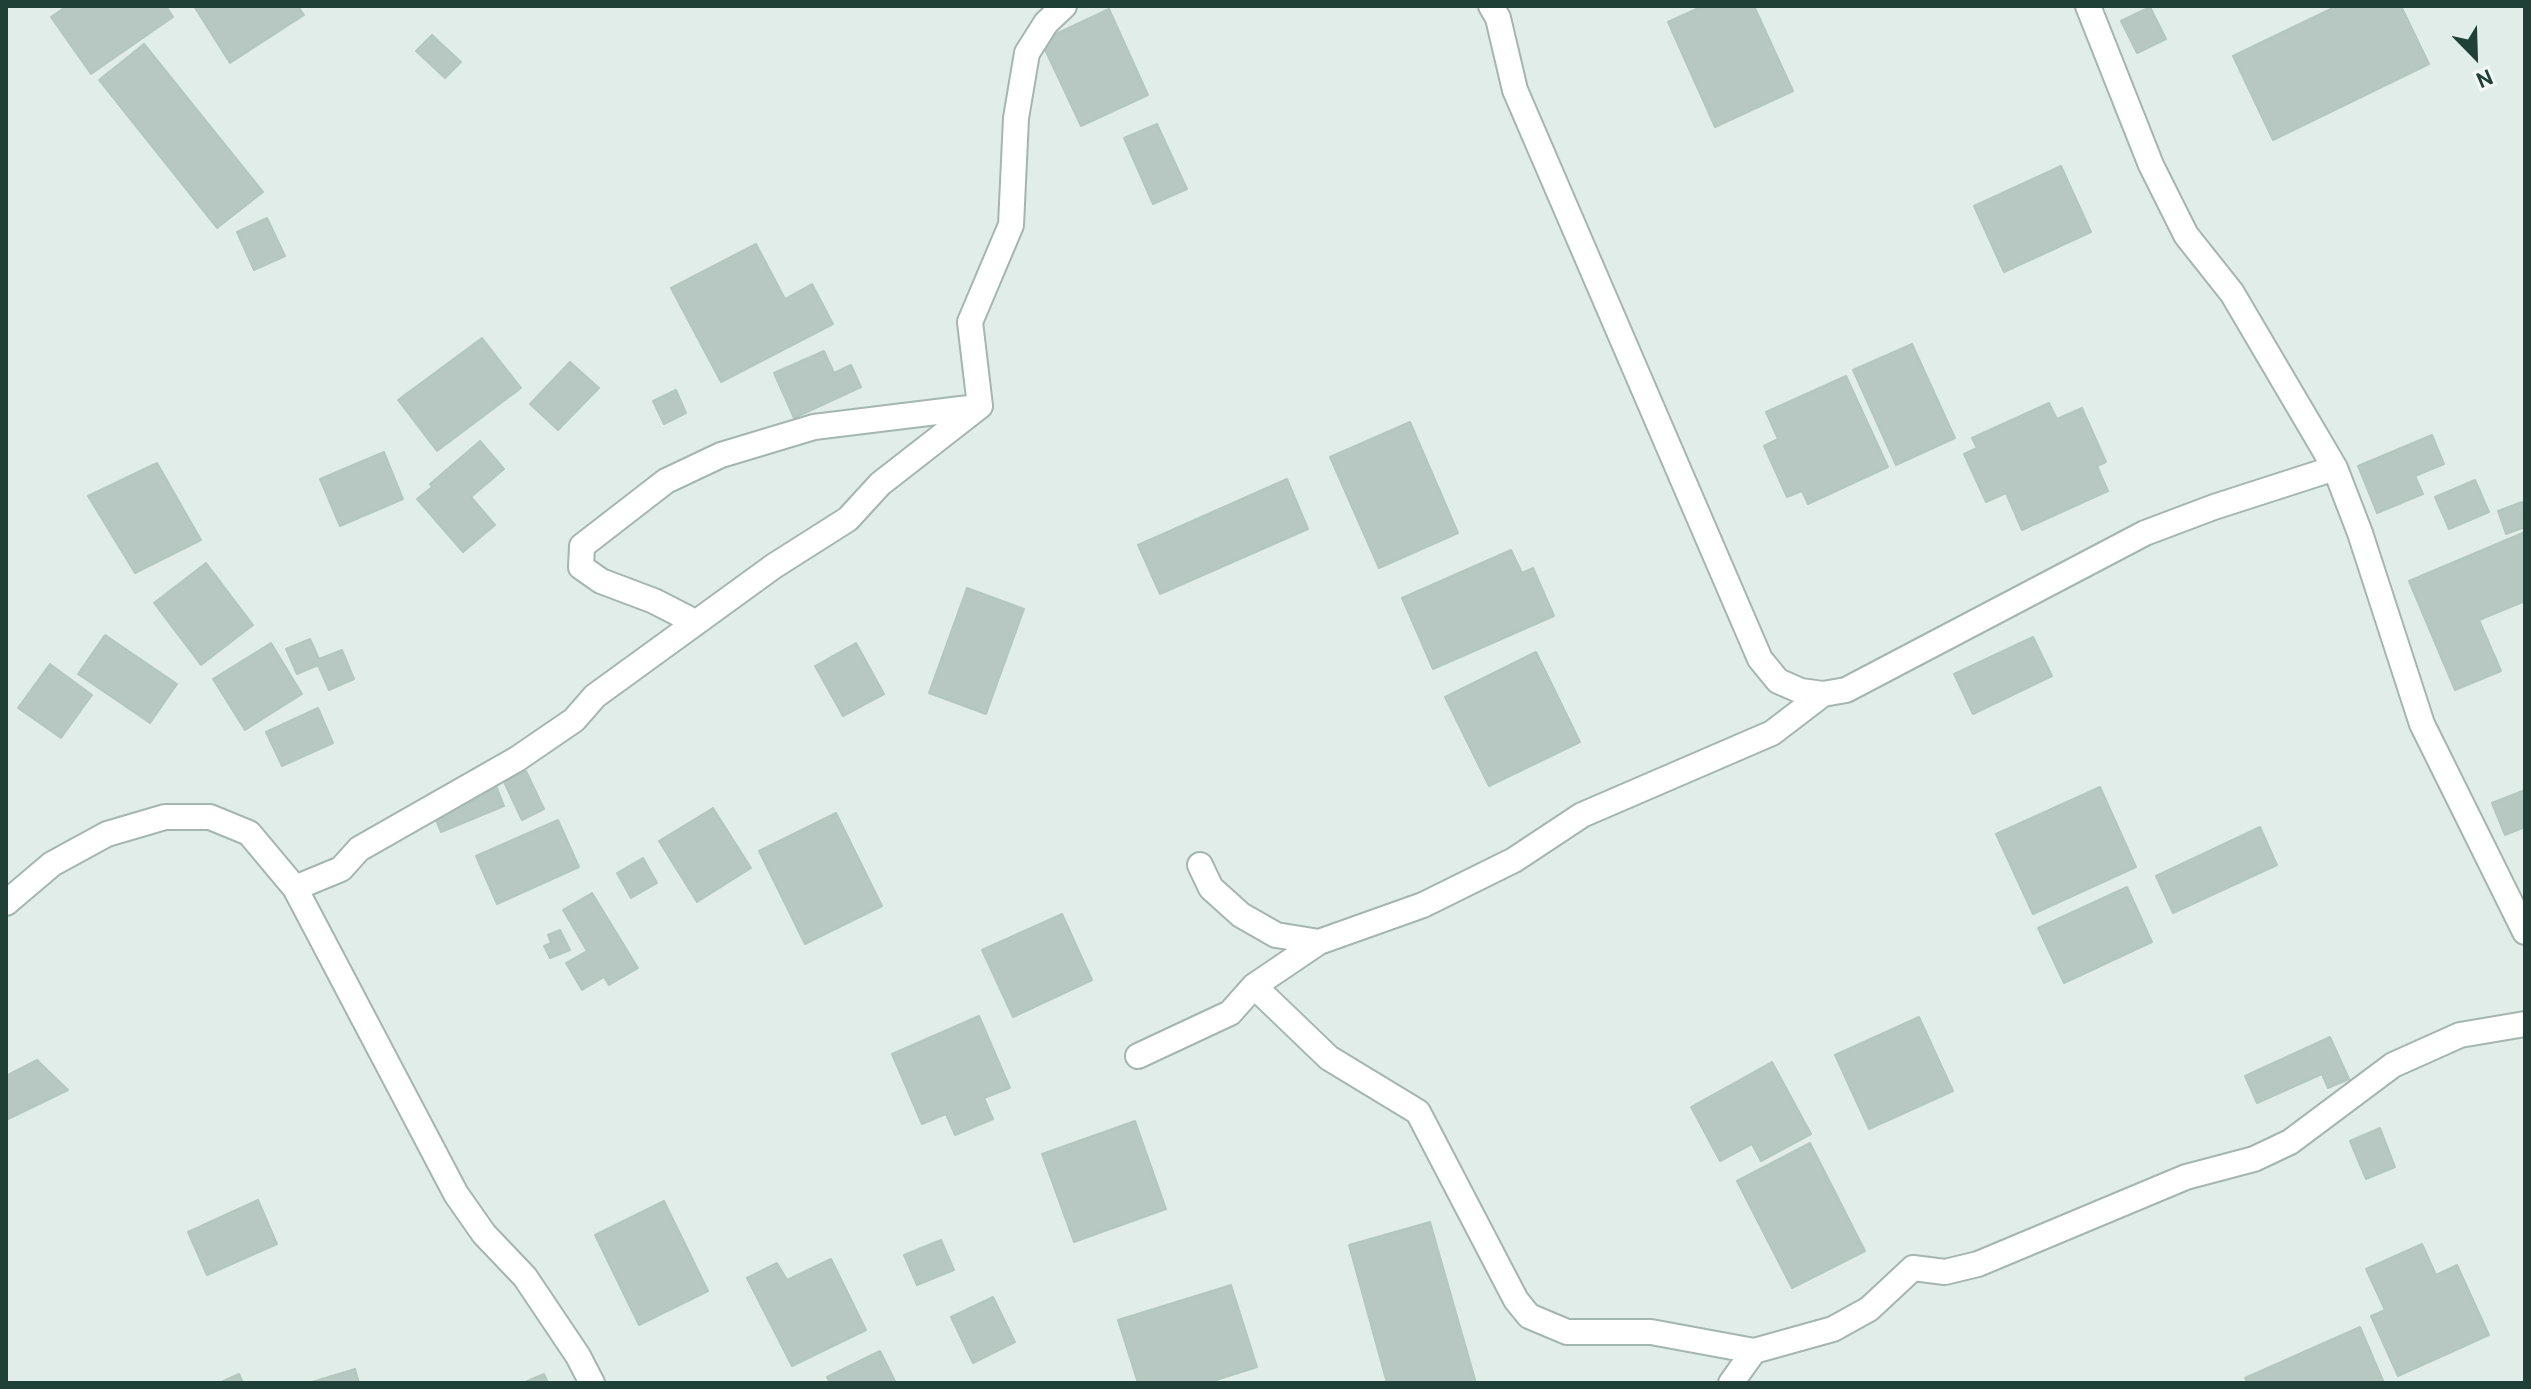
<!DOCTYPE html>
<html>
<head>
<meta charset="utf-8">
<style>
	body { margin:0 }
	#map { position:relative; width:2531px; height:1389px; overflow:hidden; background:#e1ede8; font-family:Cabin,sans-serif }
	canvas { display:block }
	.frame { position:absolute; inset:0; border:8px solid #1f4037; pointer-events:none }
	.north { position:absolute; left:2435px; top:16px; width:80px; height:80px; -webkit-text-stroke:6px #f2f9f6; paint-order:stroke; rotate:157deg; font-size:22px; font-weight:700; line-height:32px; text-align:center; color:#1f4037 }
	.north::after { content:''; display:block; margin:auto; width:28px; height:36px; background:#1f4037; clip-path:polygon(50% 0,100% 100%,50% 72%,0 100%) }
</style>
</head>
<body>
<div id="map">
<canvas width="2531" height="1389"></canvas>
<div class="frame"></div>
<div class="north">N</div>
</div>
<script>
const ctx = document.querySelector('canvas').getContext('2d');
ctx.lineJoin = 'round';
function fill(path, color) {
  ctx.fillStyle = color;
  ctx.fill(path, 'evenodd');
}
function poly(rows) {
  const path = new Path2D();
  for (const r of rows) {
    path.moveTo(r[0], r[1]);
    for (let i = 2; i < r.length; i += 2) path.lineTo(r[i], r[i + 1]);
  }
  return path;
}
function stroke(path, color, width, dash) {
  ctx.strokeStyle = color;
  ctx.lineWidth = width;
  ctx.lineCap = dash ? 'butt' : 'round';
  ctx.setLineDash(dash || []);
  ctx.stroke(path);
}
const building = poly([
	[67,6,166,6,173,17,91,74,51,17,67,6],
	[194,6,298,6,304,15,230,63,194,6],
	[1703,6,1754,6,1793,91,1715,127,1668,22,1703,6],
	[2337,6,2401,6,2429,64,2273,140,2233,56,2337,6],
	[2150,7,2166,39,2137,53,2121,21,2150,7],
	[1109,9,1148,95,1081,126,1041,41,1109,9],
	[432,35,461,62,445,78,416,51,432,35],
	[144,44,263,192,217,228,99,80,144,44],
	[1157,124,1187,189,1153,204,1124,138,1157,124],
	[2061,166,2091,232,2004,272,1974,206,2061,166],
	[267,218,285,256,254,270,237,232,267,218],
	[756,244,785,299,812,284,833,324,721,382,671,288,756,244],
	[482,338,521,388,437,451,398,400,482,338],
	[1912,344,1955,438,1896,465,1853,370,1912,344],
	[824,351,834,373,851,365,861,387,794,418,774,373,824,351],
	[570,362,599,388,558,430,530,404,570,362],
	[1846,376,1888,467,1808,504,1802,491,1787,497,1764,446,1778,439,1766,412,1846,376],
	[676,390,686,413,664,424,653,401,676,390],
	[2049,403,2057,419,2082,408,2106,462,2097,466,2108,491,2022,530,2006,493,1986,502,1964,454,1977,448,1972,438,2049,403],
	[1410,422,1458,533,1379,568,1330,457,1410,422],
	[2432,435,2444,464,2415,476,2423,494,2377,513,2358,466,2432,435],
	[480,441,504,469,471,497,495,525,463,552,417,499,432,487,430,484,480,441],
	[384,452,403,499,340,526,320,479,384,452],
	[157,463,201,540,135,573,88,496,157,463],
	[1287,479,1308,529,1160,594,1138,545,1287,479],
	[2475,480,2489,512,2449,529,2435,497,2475,480],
	[2522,502,2525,527,2506,534,2498,511,2522,502],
	[2525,532,2525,601,2479,620,2501,671,2455,690,2409,581,2525,532],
	[1511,550,1522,573,1533,568,1554,616,1433,669,1402,598,1511,550],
	[206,563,253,625,201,665,154,603,206,563],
	[967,588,1024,609,986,714,929,693,967,588],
	[105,635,177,684,150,723,78,674,105,635],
	[2033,637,2052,676,1973,714,1954,674,2033,637],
	[310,639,319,659,342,650,354,679,329,690,318,665,297,674,286,649,310,639],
	[271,643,302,694,245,730,213,679,271,643],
	[856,643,884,694,843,716,815,666,856,643],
	[1536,652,1580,742,1489,786,1445,697,1536,652],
	[50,664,92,695,61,738,18,708,50,664],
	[318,708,333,743,282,766,266,732,318,708],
	[526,771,544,809,522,820,504,782,526,771],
	[495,783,504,806,441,832,431,808,495,783],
	[2100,787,2136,867,2033,914,1996,834,2100,787],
	[2525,790,2525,827,2505,835,2492,803,2525,790],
	[713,808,751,868,697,902,659,841,713,808],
	[836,813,882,906,805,944,759,851,836,813],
	[558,820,579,867,497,904,476,856,558,820],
	[2260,827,2277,865,2173,913,2156,876,2260,827],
	[643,858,657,883,631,898,617,873,643,858],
	[2127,887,2152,942,2064,983,2038,928,2127,887],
	[592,893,638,968,609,985,604,977,582,990,566,963,587,951,563,910,592,893],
	[1062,914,1092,980,1013,1017,982,950,1062,914],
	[560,930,570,950,550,958,544,946,551,943,548,935,560,930],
	[979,1016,1010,1088,984,1098,993,1119,955,1135,946,1114,922,1124,892,1054,979,1016],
	[1919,1017,1953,1091,1869,1129,1835,1055,1919,1017],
	[2330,1037,2349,1079,2328,1088,2322,1074,2257,1103,2245,1076,2330,1037],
	[37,1060,68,1090,6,1120,6,1076,37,1060],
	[1772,1062,1811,1134,1761,1161,1752,1144,1720,1161,1691,1107,1772,1062],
	[1135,1121,1166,1209,1074,1242,1042,1154,1135,1121],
	[2380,1128,2395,1167,2366,1179,2350,1141,2380,1128],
	[1810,1143,1865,1251,1792,1288,1737,1181,1810,1143],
	[258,1200,277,1244,207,1275,188,1232,258,1200],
	[664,1201,708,1291,639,1325,595,1235,664,1201],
	[1430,1222,1476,1383,1387,1383,1349,1245,1430,1222],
	[941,1240,954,1270,917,1285,904,1255,941,1240],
	[2422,1244,2436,1275,2457,1265,2489,1335,2398,1376,2371,1316,2385,1310,2366,1269,2422,1244],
	[831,1259,866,1330,792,1366,747,1278,777,1263,787,1280,831,1259],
	[1231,1285,1257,1367,1207,1383,1138,1383,1118,1320,1231,1285],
	[993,1297,1015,1342,973,1363,951,1317,993,1297],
	[2360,1327,2384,1383,2247,1383,2245,1378,2360,1327],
	[880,1351,896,1383,830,1383,827,1377,880,1351],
	[355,1369,359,1383,309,1383,355,1369],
	[239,1374,243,1383,219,1383,239,1374],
	[544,1374,548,1383,523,1383,544,1374]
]);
const minor = poly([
	[1491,6,1498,18,1515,90,1760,659,1778,681,1801,691,1823,694,1846,690,2145,533,2214,507,2335,468],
	[2088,6,2151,165,2186,235,2232,293,2335,468,2360,533,2422,724,2525,932],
	[980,406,970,322,1011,225,1016,118,1027,53,1046,23,1064,6],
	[695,622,654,601,601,581,581,567,582,546,666,481,721,455,814,427,977,407],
	[1200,865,1211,888,1241,915,1276,935,1319,942,1423,905,1514,860,1582,815,1772,733,1823,694],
	[295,888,341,869,359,849,517,759,574,720,595,696,774,566,848,519,880,484,980,406],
	[6,903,52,864,107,834,165,817,210,817,249,833,295,888,456,1194,484,1234,525,1277,578,1356,592,1383],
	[1254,986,1319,942],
	[1138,1056,1230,1013,1254,986,1329,1058,1418,1112,1516,1300,1529,1316,1567,1332,1651,1332,1754,1351,1833,1329,1869,1309,1913,1268,1945,1272,1978,1264,2186,1177,2254,1159,2290,1142,2393,1065,2460,1035,2525,1024],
	[1731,1383,1754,1351]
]);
fill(building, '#b6c8c1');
stroke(building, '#b3c7bf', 2);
stroke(minor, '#a3b6af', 28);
stroke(minor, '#fff', 24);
</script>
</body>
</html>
